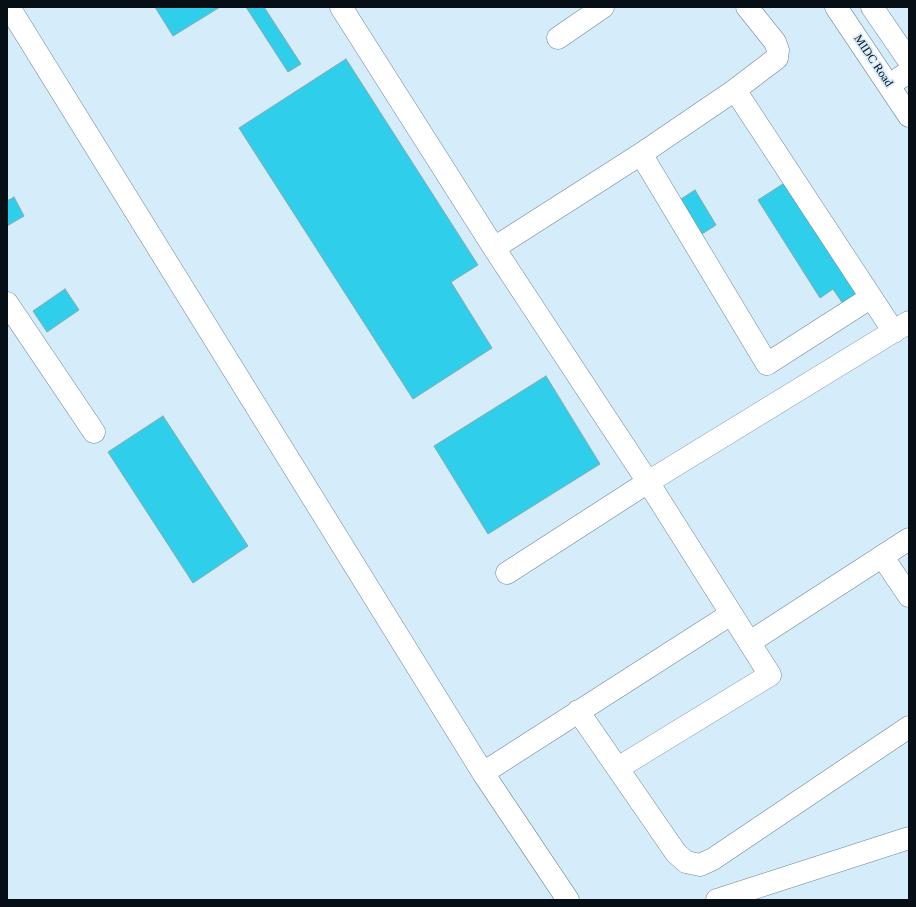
<!DOCTYPE html>
<html>
<head>
<meta charset="utf-8">
<style>
	body { margin:0 }
	#map { position:relative; width:916px; height:907px; overflow:hidden; background:#d5ecfb; font-family:"Times New Roman",serif }
	canvas { display:block }
	.frame { position:absolute; inset:0; border:8px solid #060f15; pointer-events:none }
</style>
</head>
<body>
<div id="map">
<canvas width="916" height="907"></canvas>
<div class="frame"></div>
</div>
<script>
const ctx = document.querySelector('canvas').getContext('2d');
ctx.lineJoin = 'round';
function fill(path, color) {
  ctx.fillStyle = color;
  ctx.fill(path, 'evenodd');
}
function poly(rows) {
  const path = new Path2D();
  for (const r of rows) {
    path.moveTo(r[0], r[1]);
    for (let i = 2; i < r.length; i += 2) path.lineTo(r[i], r[i + 1]);
  }
  return path;
}
function stroke(path, color, width, dash) {
  ctx.strokeStyle = color;
  ctx.lineWidth = width;
  ctx.lineCap = dash ? 'butt' : 'round';
  ctx.setLineDash(dash || []);
  ctx.stroke(path);
}
function label(font, color, halo, rows, align = 'center') {
  ctx.font = font + ' "Times New Roman",serif';
  ctx.lineWidth = 3.5;
  ctx.setLineDash([]);
  ctx.textBaseline = 'middle';
  ctx.strokeStyle = halo;
  ctx.fillStyle = color;
  for (const [text, x, y, turn = 0] of rows) {
    ctx.save();
    ctx.translate(x, y);
    ctx.rotate((+turn || 0) * Math.PI / 180);
    ctx.textAlign = isNaN(turn) ? turn : align;
    if (halo) ctx.strokeText(text, 0, 0);
    ctx.fillText(text, 0, 0);
    ctx.restore();
  }
}
const building = poly([
	[155,7,220,7,173,36,155,7],
	[246,7,264,7,301,64,288,72,246,7],
	[346,59,478,265,451,282,492,348,413,399,239,128,346,59],
	[786,182,858,295,843,304,833,289,820,298,758,200,786,182],
	[695,190,716,225,702,234,681,199,695,190],
	[14,197,24,216,7,226,7,201,14,197],
	[65,289,79,310,47,332,33,311,65,289],
	[546,376,600,464,488,534,434,446,546,376],
	[163,416,248,546,193,583,108,452,163,416]
]);
const minor = poly([
	[9,7,483,773,568,900],
	[341,7,494,248,648,482,770,675,618,768],
	[558,38,603,7],
	[889,85,909,72],
	[735,90,894,332],
	[641,154,767,364,870,298],
	[494,248,641,154,735,90,777,58,778,50,775,42,747,7],
	[7,303,94,432],
	[882,556,909,596],
	[507,573,648,482,909,322],
	[750,642,909,539],
	[578,711,676,853,686,862,700,865,713,859,909,727],
	[483,773,731,614],
	[717,900,909,838]
]);
const major = poly([
	[836,7,909,116],
	[872,7,909,61]
]);
const streetNames = [
	["MIDC Road",873,61,56]
];
fill(building, '#2fcfec');
stroke(building, '#85a8b0', 1);
stroke(minor, '#6b8697', 23);
stroke(major, '#6b8697', 23);
stroke(minor, '#fff', 22);
stroke(major, '#fff', 22);
label('12px', '#060f15', '#d5ecfb', streetNames);
</script>
</body>
</html>
